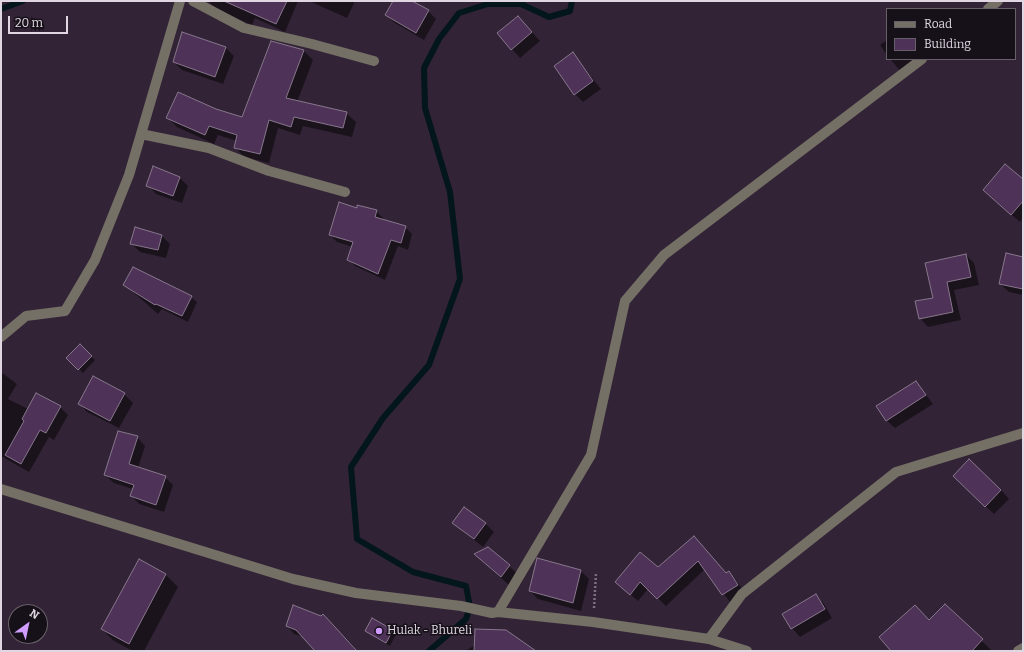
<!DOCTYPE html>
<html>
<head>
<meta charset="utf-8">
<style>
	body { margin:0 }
	#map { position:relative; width:1024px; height:652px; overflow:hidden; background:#322436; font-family:Bitter,serif }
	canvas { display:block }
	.frame { position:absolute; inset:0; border:2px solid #e0d7e3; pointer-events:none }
	.legend { position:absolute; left:886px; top:8px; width:130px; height:52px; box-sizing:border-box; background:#161018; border:1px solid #676069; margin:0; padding:5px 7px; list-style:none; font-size:12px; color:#e0d7e3 }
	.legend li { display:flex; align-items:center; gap:8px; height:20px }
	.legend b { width:20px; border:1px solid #676069 }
	.north { position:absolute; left:8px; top:604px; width:40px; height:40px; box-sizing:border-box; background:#161018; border:1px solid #676069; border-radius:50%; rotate:33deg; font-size:11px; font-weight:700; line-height:16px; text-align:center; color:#e0d7e3 }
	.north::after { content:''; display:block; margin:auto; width:14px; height:18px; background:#d09dff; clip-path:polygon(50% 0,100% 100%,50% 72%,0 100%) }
	.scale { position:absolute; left:8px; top:16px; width:60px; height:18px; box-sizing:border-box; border:2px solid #e0d7e3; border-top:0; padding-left:5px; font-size:12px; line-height:14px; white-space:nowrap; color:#e0d7e3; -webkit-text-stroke:3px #161018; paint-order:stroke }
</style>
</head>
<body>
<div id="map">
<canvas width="1024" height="652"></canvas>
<div class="frame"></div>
<ul class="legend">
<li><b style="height:5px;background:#757066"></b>Road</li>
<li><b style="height:11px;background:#4f3257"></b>Building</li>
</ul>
<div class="north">N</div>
<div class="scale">20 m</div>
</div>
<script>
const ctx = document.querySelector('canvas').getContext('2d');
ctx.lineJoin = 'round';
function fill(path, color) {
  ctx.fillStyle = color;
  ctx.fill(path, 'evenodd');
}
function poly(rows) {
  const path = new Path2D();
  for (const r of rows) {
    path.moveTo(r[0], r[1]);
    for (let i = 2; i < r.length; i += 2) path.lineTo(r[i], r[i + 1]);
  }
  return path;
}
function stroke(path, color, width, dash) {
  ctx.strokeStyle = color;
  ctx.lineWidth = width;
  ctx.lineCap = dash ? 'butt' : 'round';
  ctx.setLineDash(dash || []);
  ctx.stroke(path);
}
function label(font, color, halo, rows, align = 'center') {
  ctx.font = font + ' Bitter,serif';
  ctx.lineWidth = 3;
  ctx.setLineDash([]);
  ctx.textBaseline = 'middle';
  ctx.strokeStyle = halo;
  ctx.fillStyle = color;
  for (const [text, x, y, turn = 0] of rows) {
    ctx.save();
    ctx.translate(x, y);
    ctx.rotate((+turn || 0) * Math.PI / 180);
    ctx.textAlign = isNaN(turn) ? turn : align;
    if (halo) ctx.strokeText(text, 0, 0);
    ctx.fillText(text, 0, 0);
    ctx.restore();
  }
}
const shadow = poly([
	[208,1,298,1,285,32,255,18,252,25,216,9],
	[309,1,355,1,347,18],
	[394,1,410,1,428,11,436,19,424,40,395,23,386,15],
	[518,17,540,41,520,58,498,34],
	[887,40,887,55,880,45],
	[271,42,304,51,313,60,297,102,346,113,356,122,352,137,303,126,300,135,278,128,269,163,244,157,235,147,237,141,218,135,214,144,177,127,168,118,216,110,242,118],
	[226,48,234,56,223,84,182,70,174,62],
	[573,54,601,89,583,102,575,94],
	[890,59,913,59,917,64,903,74],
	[154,168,180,178,188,186,182,203,156,194,148,185],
	[1023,181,1023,218,1020,222,992,198],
	[357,209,376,211,383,218,383,220,405,227,412,234,408,250,398,246,385,280,355,266,348,259,353,247,337,242,330,235],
	[136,228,162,236,170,244,166,258,140,252,131,243],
	[966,255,974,263,979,285,954,290,961,320,928,327,920,318],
	[1023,258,1023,295,1009,292,1000,284],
	[124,284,191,297,197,302,188,322,162,309,158,314],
	[80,346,95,360,83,373,68,358],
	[1,372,17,384,8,399,28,409,60,407,68,415,54,440,49,437,29,472,1,456],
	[916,382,933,404,895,428,886,420],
	[124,394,133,403,119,428,87,412,79,403],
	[137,437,145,446,138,468,165,477,173,485,164,512,139,504,131,495,133,489,114,483,105,475],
	[954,476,1001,490,1009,499,994,514],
	[453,523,485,523,494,532,483,547],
	[694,538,727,574,729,573,736,580,745,593,730,602,705,569,666,606,648,589,638,601,616,582,658,568],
	[488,548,518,574,509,585,475,555],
	[139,560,166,575,178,587,144,651,133,651,114,641,102,629],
	[538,560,581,571,589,579,581,611,538,599,530,591],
	[816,596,824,604,832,618,800,637,792,628],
	[945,605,992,651,888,651,890,648,930,621],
	[323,616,352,644,357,651,315,651,303,637,294,634,287,626],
	[393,630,396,634,390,646,366,631],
	[475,645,534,651,465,651]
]);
const stream = poly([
	[1,9,23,1],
	[429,651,466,619,470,607,466,586,413,572,357,539,351,467,383,418,429,365,460,279,450,192,425,108,424,68,439,39,459,13,488,4,521,4,549,17,570,11,572,1]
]);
const building = poly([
	[224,1,287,1,276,24,224,1],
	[393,1,412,1,429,10,416,33,385,15,393,1],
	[518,16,532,32,511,50,497,33,518,16],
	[182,32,226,47,215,77,173,62,182,32],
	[271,41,304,50,286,98,347,112,343,128,294,117,291,127,269,120,260,154,234,148,237,135,209,126,205,135,166,118,178,92,216,109,242,117,271,41],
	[573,52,593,81,574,95,554,66,573,52],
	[1005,164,1023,179,1023,201,1011,215,983,190,1005,164],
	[153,166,180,177,173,196,146,186,153,166],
	[339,202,357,208,357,205,377,210,375,217,406,226,401,243,391,240,378,274,347,260,353,242,329,235,339,202],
	[135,227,162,235,158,250,130,244,135,227],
	[1006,253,1023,257,1023,289,999,284,1006,253],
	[966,254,971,277,947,282,953,312,919,319,915,301,933,298,925,263,966,254],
	[133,267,192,296,182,316,156,304,155,305,123,285,133,267],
	[80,344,92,356,78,370,66,358,80,344],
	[93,376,125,393,110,421,78,404,93,376],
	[916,381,926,395,886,421,876,406,916,381],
	[36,393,61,406,46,433,40,430,21,464,5,455,24,421,22,419,36,393],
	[118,431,138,436,129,464,166,476,156,505,130,496,134,485,104,475,118,431],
	[969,459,1001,490,985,507,953,476,969,459],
	[464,507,486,523,474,539,452,523,464,507],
	[694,536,726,573,729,571,738,585,722,595,698,561,657,599,640,582,630,595,615,582,640,552,658,567,694,536],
	[488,547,510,565,501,577,474,554,488,547],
	[537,558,581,570,573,603,529,591,537,558],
	[139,559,166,574,129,644,101,629,139,559],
	[816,594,825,609,791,629,782,614,816,594],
	[945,604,983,639,972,651,891,651,879,637,915,605,929,620,945,604],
	[293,605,321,616,323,614,357,651,315,651,296,630,286,626,293,605],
	[372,618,393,630,386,643,365,631,372,618],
	[475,629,506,630,536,651,474,651,475,629]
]);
const path = poly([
	[594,608,596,573]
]);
const minor = poly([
	[193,1,244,28,312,44,374,61],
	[988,9,998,1],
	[141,134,209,148,269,171,345,192],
	[1,337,26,316,65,311,95,260,129,175,180,1],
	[1,489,293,579,356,593,461,606,492,613,498,612,593,622,709,639,747,651],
	[498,612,591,455,625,301,664,255,922,59],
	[709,639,742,594,896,472,1023,433],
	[1018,651,1023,648]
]);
const markers = [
	[379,631,4,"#d09dff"]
];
const poiNames = [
	["Hulak - Bhureli",387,631]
];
fill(shadow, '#0007');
stroke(stream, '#03161c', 6);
fill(building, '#4f3257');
stroke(building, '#87778c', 1);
stroke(path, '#7d7180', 2.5, [2, 2]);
stroke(minor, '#757066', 10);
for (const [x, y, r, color] of markers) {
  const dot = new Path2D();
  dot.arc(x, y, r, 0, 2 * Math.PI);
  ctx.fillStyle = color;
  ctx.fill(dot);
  stroke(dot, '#161018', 1.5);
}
label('12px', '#e0d7e3', '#161018', poiNames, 'left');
</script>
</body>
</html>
